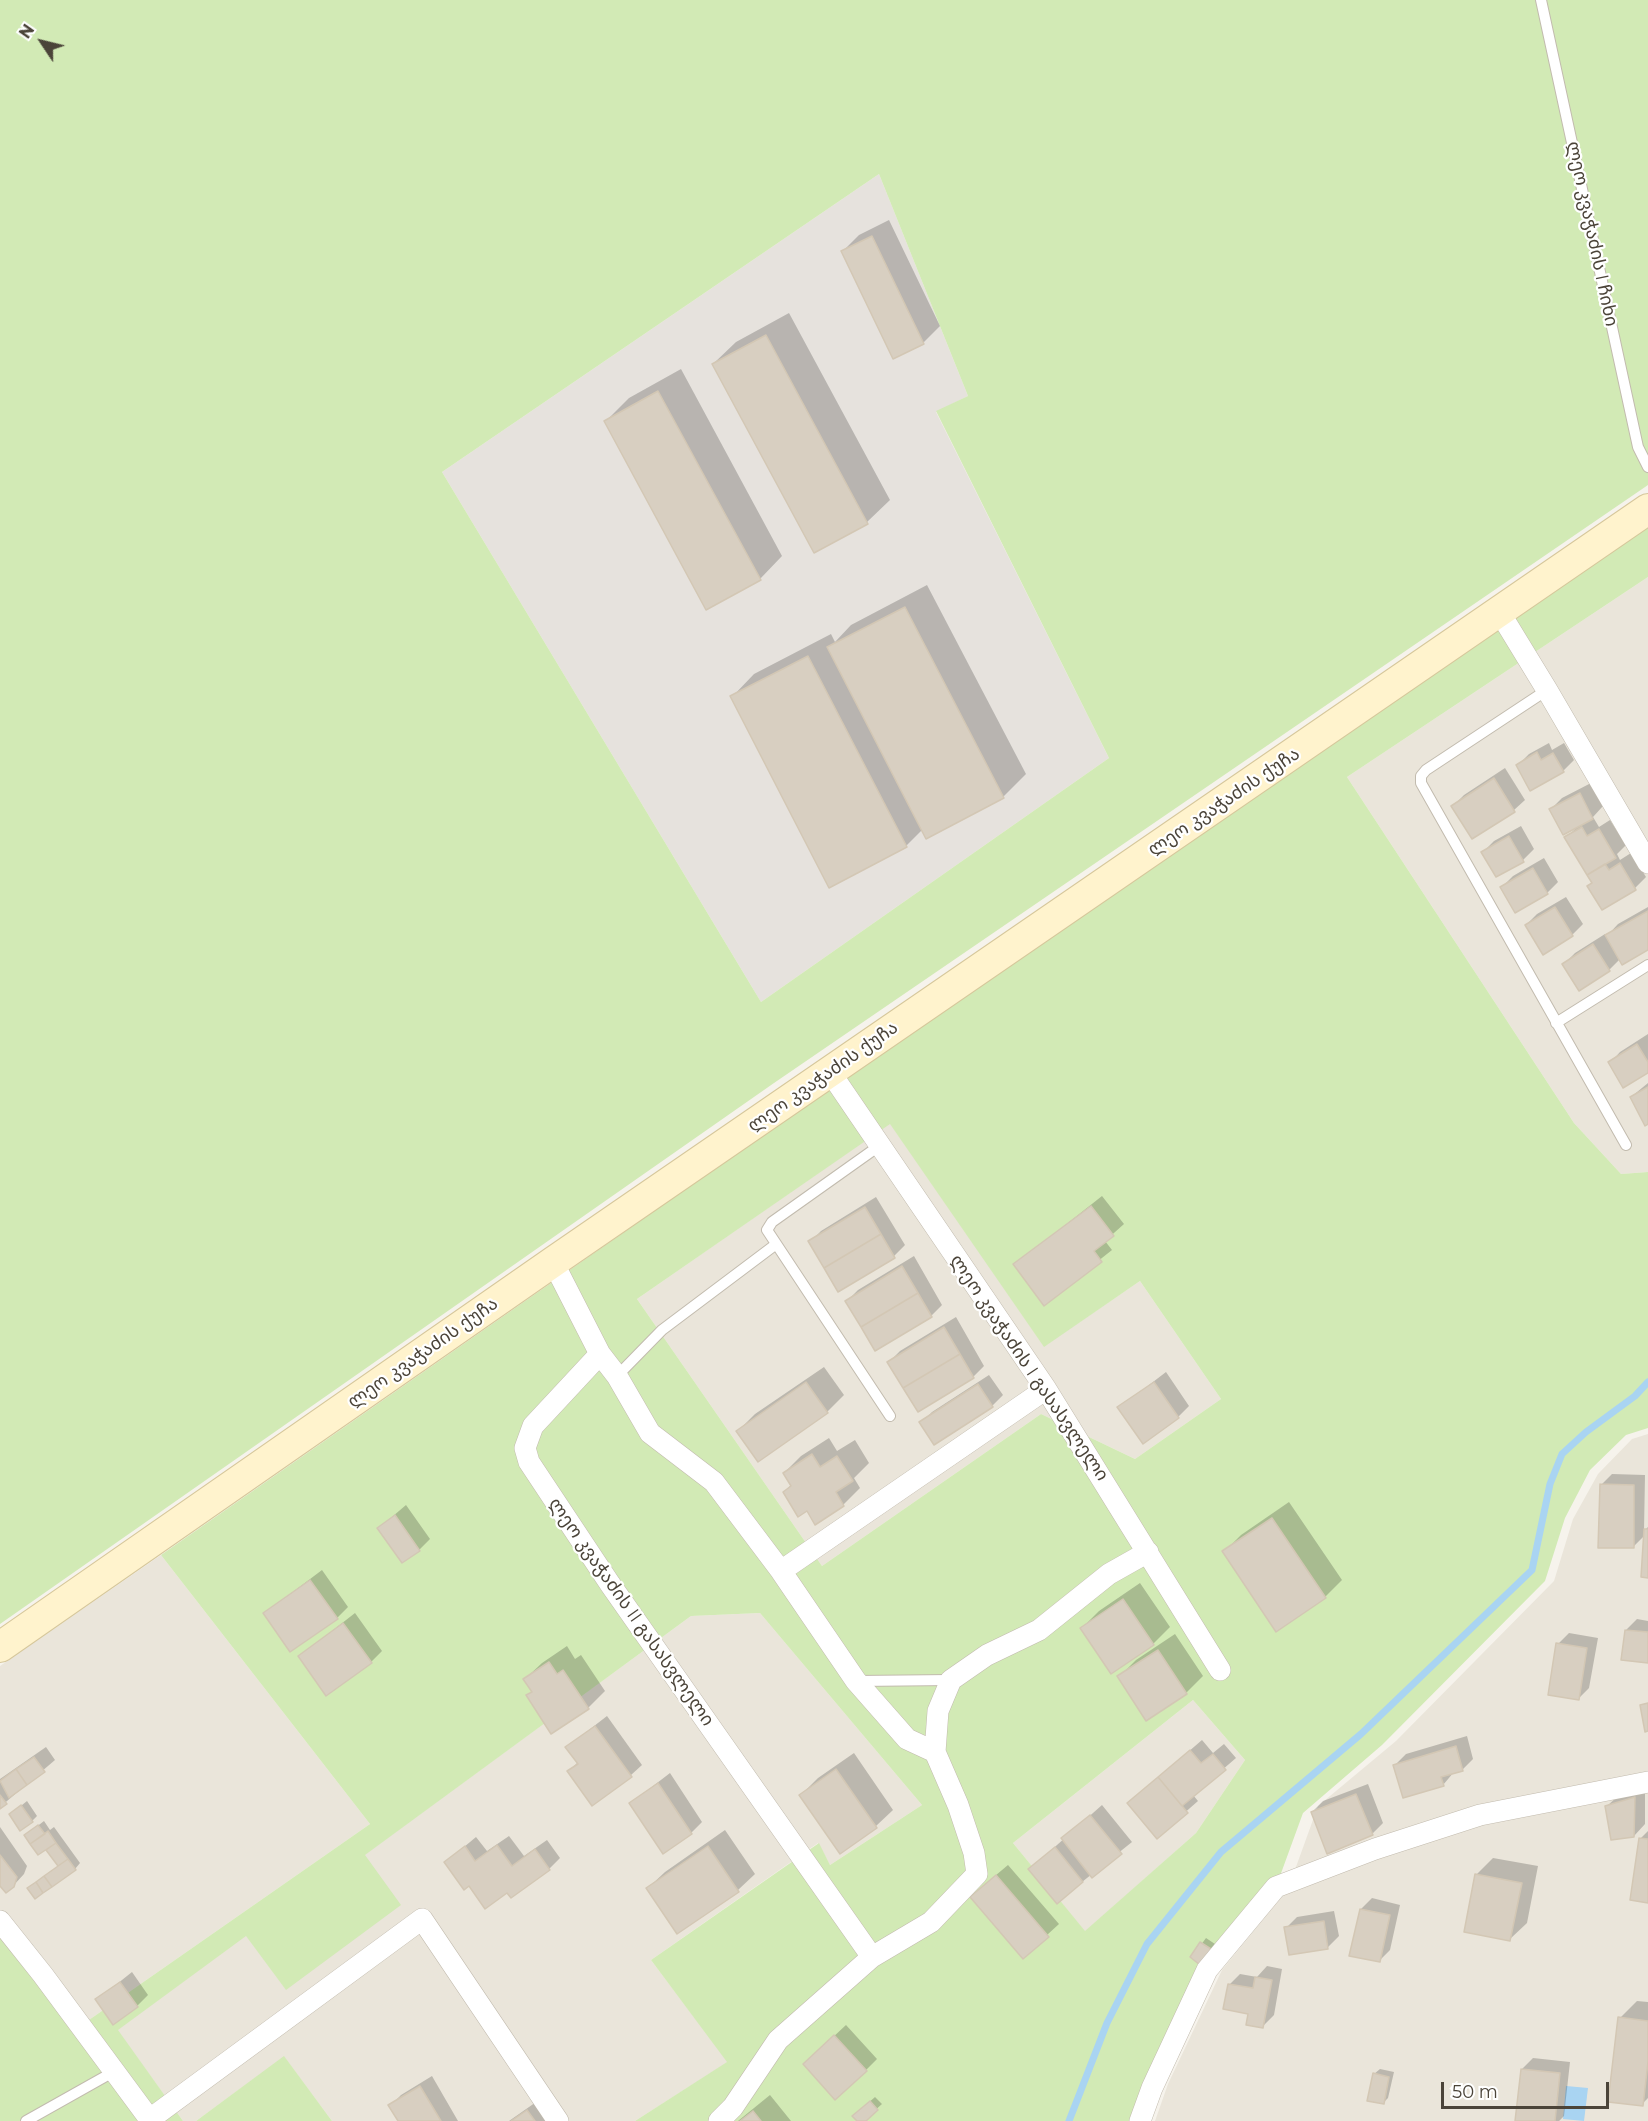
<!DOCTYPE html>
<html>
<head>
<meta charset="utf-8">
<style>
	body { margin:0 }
	#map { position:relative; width:1648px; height:2121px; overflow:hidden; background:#f6f3ec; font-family:Montserrat,sans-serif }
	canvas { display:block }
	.north { position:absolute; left:12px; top:12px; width:60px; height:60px; -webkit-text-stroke:4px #fff; paint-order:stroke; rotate:305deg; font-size:16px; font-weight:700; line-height:24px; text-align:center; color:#4b4439 }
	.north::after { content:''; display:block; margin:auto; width:21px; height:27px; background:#4b4439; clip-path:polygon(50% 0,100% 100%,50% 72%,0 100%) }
	.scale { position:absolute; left:1441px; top:2082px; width:168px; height:27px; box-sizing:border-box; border:3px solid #4b4439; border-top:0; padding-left:8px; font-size:18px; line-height:21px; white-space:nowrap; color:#4b4439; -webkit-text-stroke:4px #fff; paint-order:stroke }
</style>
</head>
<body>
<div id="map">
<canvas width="1648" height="2121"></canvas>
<div class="north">N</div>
<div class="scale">50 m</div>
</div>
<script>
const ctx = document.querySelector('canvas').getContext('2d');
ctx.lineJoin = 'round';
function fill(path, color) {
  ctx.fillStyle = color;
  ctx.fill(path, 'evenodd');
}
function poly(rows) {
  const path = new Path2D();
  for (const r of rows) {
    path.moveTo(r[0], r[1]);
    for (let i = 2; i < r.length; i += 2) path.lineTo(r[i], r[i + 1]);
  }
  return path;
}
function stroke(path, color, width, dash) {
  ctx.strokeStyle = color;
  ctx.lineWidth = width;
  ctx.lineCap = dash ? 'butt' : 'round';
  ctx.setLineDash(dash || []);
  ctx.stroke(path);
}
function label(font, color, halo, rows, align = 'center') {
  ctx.font = font + ' Montserrat,"Noto Sans Georgian",sans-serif';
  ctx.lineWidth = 4.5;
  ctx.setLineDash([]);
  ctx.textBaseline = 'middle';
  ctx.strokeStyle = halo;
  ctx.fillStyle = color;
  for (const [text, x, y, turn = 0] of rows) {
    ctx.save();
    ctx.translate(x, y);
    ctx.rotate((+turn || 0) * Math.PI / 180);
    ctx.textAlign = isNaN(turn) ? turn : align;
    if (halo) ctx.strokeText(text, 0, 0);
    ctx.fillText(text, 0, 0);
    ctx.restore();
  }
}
const residential = poly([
	[1648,577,1648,1172,1621,1174,1574,1123,1347,777],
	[890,1123,1044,1346,1140,1281,1221,1399,1135,1459,1041,1414,822,1566,637,1299],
	[1648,1434,1648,1777,1292,1878,1318,1806,1396,1741,1554,1581,1573,1519,1598,1474,1632,1439],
	[161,1555,370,1824,76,2029,0,1927,0,1666],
	[760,1613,922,1805,830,1865,818,1843,651,1960,728,2062,635,2121,332,2121,284,2057,196,2121,183,2121,117,2030,246,1935,286,1989,364,1855,691,1616],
	[1193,1700,1245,1760,1196,1833,1085,1932,1013,1843],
	[1648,1787,1648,2121,1155,2121,1168,2084,1222,1970,1288,1889,1487,1819]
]);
const industrial = poly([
	[879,174,968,396,936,412,1109,758,761,1002,442,472]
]);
const green = poly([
	[0,0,1648,0,1648,485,774,1083,0,1624],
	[879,174,968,396,936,411,1109,758,761,1002,442,472],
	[1648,523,1648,577,1347,777,1574,1123,1621,1174,1648,1172,1648,1428,1626,1435,1590,1470,1565,1518,1545,1581,1382,1745,1303,1813,1276,1887,1207,1970,1140,2121,635,2121,727,2062,651,1960,819,1843,830,1865,922,1805,760,1613,691,1616,365,1855,401,1905,286,1990,246,1936,118,2030,183,2121,0,2121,0,1927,76,2029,370,1824,161,1555,1506,617],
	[890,1124,1044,1347,1140,1281,1221,1399,1135,1459,1041,1414,822,1566,637,1299],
	[1193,1700,1245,1760,1196,1833,1085,1931,1013,1843],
	[284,2056,332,2121,196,2121]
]);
const water = poly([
	[1566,2086,1588,2088,1584,2121,1563,2119]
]);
const shadow = poly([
	[889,220,940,326,923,343,842,252,859,235],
	[789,313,890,500,867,522,713,364,736,342],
	[681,369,782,556,760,579,606,421,629,398],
	[927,585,1026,774,1003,797,923,829,906,846,732,697,754,674,831,634,835,642,851,625],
	[1549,743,1552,750,1564,743,1574,760,1563,771,1518,765,1529,754],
	[1505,768,1525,800,1514,810,1453,806,1464,795],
	[1591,783,1603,806,1593,817,1599,827,1610,820,1626,845,1617,854,1620,860,1631,853,1646,877,1635,888,1602,908,1589,886,1593,882,1566,838,1578,826,1551,809,1562,798],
	[1521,826,1534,849,1523,860,1483,852,1494,841],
	[1544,858,1558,882,1547,893,1516,911,1502,887,1513,876],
	[1566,897,1583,924,1572,935,1526,925,1537,914],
	[1648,907,1648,948,1620,959,1609,970,1564,964,1575,953,1605,934,1606,937,1618,924],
	[1648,1034,1648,1071,1610,1063,1620,1052],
	[1648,1083,1648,1123,1631,1097],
	[1102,1196,1124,1224,1105,1241,1112,1250,1044,1304,1015,1265],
	[876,1197,905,1245,894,1256,839,1290,810,1242,821,1231],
	[914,1256,942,1305,931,1316,876,1349,847,1301,858,1290],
	[956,1317,984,1366,973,1377,918,1410,889,1362,900,1351],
	[824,1367,844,1395,827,1412,738,1431,755,1414],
	[1166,1372,1189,1406,1178,1417,1119,1408],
	[989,1375,1003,1395,992,1406,921,1423,932,1412],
	[829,1438,837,1451,855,1440,869,1463,854,1478,860,1488,843,1505,816,1523,807,1509,784,1492,792,1484,784,1473,801,1456],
	[1612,1474,1645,1475,1644,1531,1648,1527,1648,1576,1645,1535,1633,1547,1601,1485],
	[1289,1502,1342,1580,1325,1597,1224,1552,1241,1535],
	[406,1505,430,1539,419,1550,379,1528],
	[322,1570,348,1607,337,1618,265,1613],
	[1140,1583,1170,1627,1153,1644,1112,1672,1082,1628,1099,1611],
	[355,1613,382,1651,371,1662,300,1656],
	[1637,1619,1648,1621,1648,1661,1626,1630],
	[1569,1633,1598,1638,1589,1688,1578,1699,1558,1644],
	[1175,1634,1203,1676,1186,1693,1119,1677,1136,1660],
	[567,1646,575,1659,581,1655,605,1691,588,1708,528,1696,533,1691,525,1679,542,1663],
	[607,1716,642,1765,631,1775,569,1771,578,1762,567,1747],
	[1467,1736,1473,1759,1462,1770,1454,1772,1443,1785,1395,1765,1406,1754],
	[1202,1740,1213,1753,1224,1744,1236,1758,1193,1795,1198,1801,1157,1837,1129,1803],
	[46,1747,55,1760,0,1807,0,1779],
	[854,1753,893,1810,876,1826,840,1851,801,1795,818,1778],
	[670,1773,702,1822,691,1833,631,1803],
	[1368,1784,1383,1823,1372,1834,1312,1812,1323,1801],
	[1645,1787,1645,1824,1634,1836,1606,1807,1618,1796],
	[27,1801,37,1816,32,1821,11,1814],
	[1102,1805,1132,1842,1057,1902,1030,1869],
	[44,1821,50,1830,54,1827,80,1863,75,1869,59,1865,31,1831],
	[0,1827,27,1866,24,1874,13,1886,0,1883],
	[725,1830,755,1874,738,1890,678,1932,648,1888,665,1872],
	[1648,1831,1648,1901,1640,1839],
	[509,1836,524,1856,547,1840,560,1858,549,1869,507,1891,470,1884,446,1862,476,1837,487,1851],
	[1493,1858,1538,1866,1527,1923,1510,1939,1476,1875],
	[1008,1865,1059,1924,1023,1957,983,1886],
	[1372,1898,1400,1905,1390,1950,1379,1961,1361,1909],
	[1334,1911,1339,1936,1328,1947,1286,1928,1297,1917],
	[1206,1938,1215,1944,1205,1958,1192,1957],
	[1267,1966,1282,1969,1274,2015,1263,2026,1229,1985,1240,1974,1257,1977],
	[132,1972,148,1995,137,2006,97,2000],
	[1637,2001,1648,2002,1648,2098,1642,2104,1620,2018],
	[846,2025,877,2059,866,2070,816,2053],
	[1533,2058,1570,2062,1564,2116,1559,2121,1517,2121,1522,2069],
	[1380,2069,1394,2072,1388,2098,1383,2103,1374,2074],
	[432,2076,458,2121,400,2121,390,2106,401,2095],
	[770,2095,791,2121,738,2121],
	[875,2097,882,2104,863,2121,859,2121,859,2111],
	[539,2100,554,2121,509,2121]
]);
const stream = poly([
	[1069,2121,1107,2023,1147,1944,1221,1852,1361,1734,1532,1570,1550,1484,1562,1454,1586,1432,1635,1396,1648,1382]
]);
const building = poly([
	[872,236,924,344,893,359,841,251,872,236],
	[766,335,868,524,814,553,712,364,766,335],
	[658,391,761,580,706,610,604,421,658,391],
	[905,607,1004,798,926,839,827,647,905,607],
	[808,656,907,847,829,888,730,696,808,656],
	[1537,752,1541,760,1553,753,1564,772,1530,791,1516,765,1537,752],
	[1494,778,1515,812,1472,839,1451,806,1494,778],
	[1580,793,1593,819,1563,835,1549,809,1580,793],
	[1582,827,1587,836,1599,829,1616,858,1587,875,1564,837,1582,827],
	[1509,836,1524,862,1496,877,1481,852,1509,836],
	[1620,863,1636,890,1602,910,1587,886,1592,883,1587,875,1605,864,1609,870,1620,863],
	[1533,868,1548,894,1515,913,1500,887,1533,868],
	[1555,907,1573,936,1543,955,1525,925,1555,907],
	[1648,911,1648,950,1622,965,1605,935,1648,911],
	[1593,944,1610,971,1579,991,1562,964,1593,944],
	[1637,1044,1648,1062,1648,1073,1623,1088,1608,1062,1637,1044],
	[1648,1087,1648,1124,1645,1126,1630,1097,1648,1087],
	[1091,1206,1114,1236,1094,1251,1102,1262,1044,1306,1013,1264,1091,1206],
	[865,1207,881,1234,824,1268,808,1241,865,1207],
	[881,1234,895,1258,838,1292,824,1268,881,1234],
	[902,1266,918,1293,861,1327,845,1301,902,1266],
	[918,1293,932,1317,875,1351,861,1327,918,1293],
	[944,1327,960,1354,903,1388,887,1362,944,1327],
	[960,1354,974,1378,918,1412,903,1388,960,1354],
	[806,1382,828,1413,758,1462,736,1431,806,1382],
	[1154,1382,1179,1418,1143,1444,1117,1407,1154,1382],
	[978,1384,993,1407,934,1445,919,1422,978,1384],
	[812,1454,820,1467,837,1456,853,1481,836,1492,844,1506,815,1525,807,1511,798,1517,783,1492,791,1486,783,1473,812,1454],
	[1600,1484,1634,1485,1634,1548,1598,1548,1600,1484],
	[395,1515,420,1551,402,1563,377,1528,395,1515],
	[1272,1518,1326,1598,1276,1632,1222,1551,1272,1518],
	[1644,1529,1648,1529,1648,1578,1641,1577,1644,1529],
	[310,1580,338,1619,290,1652,263,1613,310,1580],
	[1123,1599,1154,1645,1111,1674,1080,1628,1123,1599],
	[343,1623,372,1663,326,1696,298,1656,343,1623],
	[1625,1630,1648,1632,1648,1663,1621,1660,1625,1630],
	[1556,1643,1587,1648,1579,1700,1548,1695,1556,1643],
	[1158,1650,1187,1694,1146,1721,1117,1676,1158,1650],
	[549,1662,557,1674,563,1670,589,1709,551,1734,526,1695,532,1692,523,1679,549,1662],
	[1648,1703,1648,1731,1645,1732,1640,1705,1648,1703],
	[595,1726,632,1777,592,1806,567,1771,578,1764,565,1747,595,1726],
	[1456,1746,1463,1771,1441,1777,1444,1786,1403,1798,1393,1765,1456,1746],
	[1190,1750,1201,1763,1213,1754,1226,1770,1182,1806,1158,1777,1190,1750],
	[34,1757,45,1772,27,1785,16,1769,34,1757],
	[16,1769,27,1785,9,1798,0,1781,16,1769],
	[836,1769,877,1828,840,1854,799,1795,836,1769],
	[1158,1777,1188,1813,1157,1839,1127,1803,1158,1777],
	[658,1783,692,1834,663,1854,629,1803,658,1783],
	[1356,1794,1373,1835,1327,1854,1311,1812,1356,1794],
	[0,1795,7,1804,0,1809,0,1795],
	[1635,1797,1634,1837,1611,1840,1605,1806,1635,1797],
	[21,1805,33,1822,20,1831,9,1814,21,1805],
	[1090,1815,1122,1854,1092,1878,1061,1838,1090,1815],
	[38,1825,45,1834,30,1844,24,1835,38,1825],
	[48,1831,56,1843,38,1855,30,1844,48,1831],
	[1639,1838,1648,1839,1648,1903,1630,1900,1639,1838],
	[56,1843,68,1859,58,1866,46,1850,56,1843],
	[497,1845,512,1866,535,1849,550,1870,511,1898,507,1893,485,1909,469,1886,464,1890,444,1862,465,1846,475,1861,497,1845],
	[708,1846,739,1892,677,1934,646,1888,708,1846],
	[1055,1847,1083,1882,1057,1904,1028,1869,1055,1847],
	[0,1855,17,1877,14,1887,6,1893,0,1886,0,1855],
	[68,1859,76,1870,52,1887,44,1876,68,1859],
	[1475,1874,1522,1883,1510,1941,1464,1932,1475,1874],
	[996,1875,1049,1937,1023,1959,970,1897,996,1875],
	[44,1876,52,1887,43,1893,36,1882,44,1876],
	[36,1882,43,1893,35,1899,27,1888,36,1882],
	[1360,1909,1390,1915,1380,1962,1349,1956,1360,1909],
	[1324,1921,1328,1949,1289,1955,1284,1927,1324,1921],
	[1200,1942,1211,1949,1200,1965,1190,1957,1200,1942],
	[1255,1977,1272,1980,1263,2028,1246,2025,1248,2014,1223,2009,1228,1984,1253,1988,1255,1977],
	[120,1982,138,2007,113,2025,95,1999,120,1982],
	[1618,2017,1648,2021,1648,2062,1643,2106,1608,2102,1618,2017],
	[834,2035,867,2071,835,2100,803,2064,834,2035],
	[1521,2069,1560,2073,1555,2121,1515,2121,1521,2069],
	[1373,2073,1389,2077,1384,2104,1367,2101,1373,2073],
	[420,2086,441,2121,398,2121,388,2105,420,2086],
	[870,2101,878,2110,866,2121,857,2121,852,2116,870,2101],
	[527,2110,535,2121,511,2121,527,2110],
	[753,2111,761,2121,740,2121,753,2111]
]);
const service = poly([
	[1541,0,1638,447,1648,467],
	[1547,690,1426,770,1421,776,1421,783,1626,1145],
	[1556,1023,1648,965],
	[879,1146,772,1222,767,1230,890,1416],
	[617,1376,662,1330,775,1245],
	[857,1681,951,1680],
	[26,2121,115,2071]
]);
const minor = poly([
	[1500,613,1547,690,1648,863],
	[830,1072,1046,1389,1220,1670],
	[553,1262,600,1354,533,1426,525,1448,529,1462,610,1584,872,1957],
	[600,1354,617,1376,650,1433,714,1482,781,1571,856,1681,907,1739,935,1752],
	[781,1571,1046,1389],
	[0,1921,43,1975,151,2121],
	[150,2119,422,1919,558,2121],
	[719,2121,733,2107,778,2040,872,1957,931,1922,977,1874,974,1853,958,1805,935,1752,938,1711,951,1680,987,1655,1039,1630,1109,1574,1148,1552],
	[1140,2121,1152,2088,1207,1970,1276,1887,1375,1849,1480,1815,1648,1782]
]);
const secondary = poly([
	[0,1647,553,1262,1648,509]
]);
const streetNames = [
	["ლეო კვაჭაძის I ჩიხი",1592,234,78],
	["ლეო კვაჭაძის ქუჩა",1224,802,-34],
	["ლეო კვაჭაძის ქუჩა",823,1077,-35],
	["ლეო კვაჭაძის ქუჩა",423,1353,-35],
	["ლეო კვაჭაძის I გასასვლელი",1029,1368,56],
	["ლეო კვაჭაძის II გასასვლელი",631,1612,55]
];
fill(residential, '#eae5da');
fill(industrial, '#e6e2dd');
fill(green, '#d2eab5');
fill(water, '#a9d4f2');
fill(shadow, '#0003');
stroke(stream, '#a9d4f2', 7);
fill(building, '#d8cfc1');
stroke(building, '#d3c7b4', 1.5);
stroke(service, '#c2bbae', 12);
stroke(minor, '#c2bbae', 22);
stroke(secondary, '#d6c79b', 32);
stroke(service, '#fff', 10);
stroke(minor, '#fff', 21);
stroke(secondary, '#fff3cd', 30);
label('18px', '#4b4439', '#fff', streetNames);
</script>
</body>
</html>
